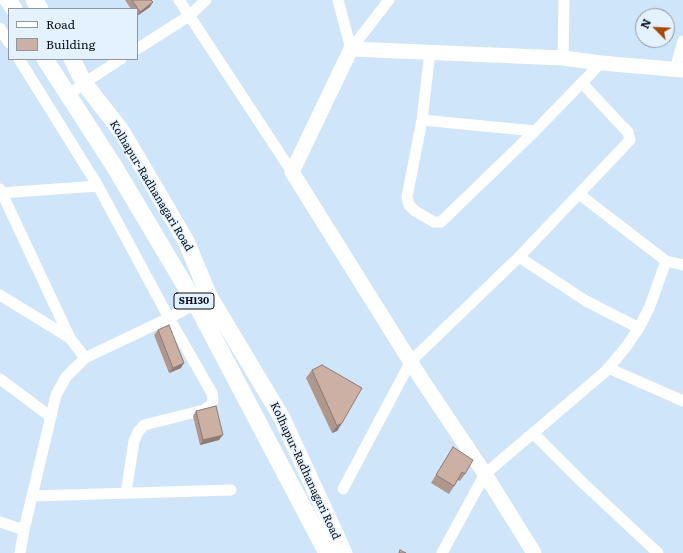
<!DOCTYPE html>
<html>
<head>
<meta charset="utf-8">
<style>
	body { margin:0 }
	#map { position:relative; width:683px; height:553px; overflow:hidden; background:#cfe5fa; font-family:Literata,serif }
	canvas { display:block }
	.legend { position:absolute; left:8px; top:8px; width:130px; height:52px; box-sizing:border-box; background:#e4f1fe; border:1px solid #8d97a2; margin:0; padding:5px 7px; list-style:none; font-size:12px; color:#0a1118 }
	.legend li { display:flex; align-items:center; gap:8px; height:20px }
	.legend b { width:20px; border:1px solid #8d97a2 }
	.north { position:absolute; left:635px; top:8px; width:40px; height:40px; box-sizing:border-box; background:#e4f1fe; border:1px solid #8d97a2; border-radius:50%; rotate:294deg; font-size:11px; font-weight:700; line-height:16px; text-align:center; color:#0a1118 }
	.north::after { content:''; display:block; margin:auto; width:14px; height:18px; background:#a84700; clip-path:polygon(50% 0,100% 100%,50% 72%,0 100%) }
</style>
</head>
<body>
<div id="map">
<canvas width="683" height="553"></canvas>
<ul class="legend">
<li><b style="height:5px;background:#fff"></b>Road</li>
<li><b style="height:11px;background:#ccb0a3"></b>Building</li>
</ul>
<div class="north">N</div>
</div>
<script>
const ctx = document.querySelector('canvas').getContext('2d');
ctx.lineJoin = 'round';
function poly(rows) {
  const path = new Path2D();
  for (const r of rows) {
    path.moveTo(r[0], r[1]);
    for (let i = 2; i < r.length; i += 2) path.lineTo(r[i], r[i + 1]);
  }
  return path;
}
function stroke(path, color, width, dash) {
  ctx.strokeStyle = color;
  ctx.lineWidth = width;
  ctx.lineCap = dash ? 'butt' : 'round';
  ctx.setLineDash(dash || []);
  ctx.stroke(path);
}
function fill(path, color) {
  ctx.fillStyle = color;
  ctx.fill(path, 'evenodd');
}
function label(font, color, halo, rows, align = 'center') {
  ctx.font = font + ' Literata,serif';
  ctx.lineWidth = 3;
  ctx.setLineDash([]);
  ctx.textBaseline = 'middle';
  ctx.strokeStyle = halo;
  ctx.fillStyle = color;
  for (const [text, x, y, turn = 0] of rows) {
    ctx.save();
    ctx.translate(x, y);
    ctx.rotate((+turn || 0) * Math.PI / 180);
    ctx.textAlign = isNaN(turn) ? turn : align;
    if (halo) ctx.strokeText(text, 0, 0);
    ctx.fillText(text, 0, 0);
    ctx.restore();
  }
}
const street = poly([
	[179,0,292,172],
	[338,0,351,49],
	[0,28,9,43],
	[137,49,189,16,206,0],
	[351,49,389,0],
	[430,52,422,120,407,197,409,205,415,211,434,222,441,222,535,131],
	[563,58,564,0],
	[19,59,98,186,169,318,212,393,213,401,210,406,204,410,144,425,138,432,134,441,126,493],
	[675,69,683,41],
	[69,95,84,83,121,59],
	[422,120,535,131,601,63],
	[0,189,70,338],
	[0,193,98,186],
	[579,194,666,261,683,265],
	[519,257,586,301,639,328],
	[0,295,70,338,85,358],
	[608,368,683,401],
	[0,379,51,417],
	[533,433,583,483,658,553],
	[343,489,411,361,519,257,630,140,628,132,622,126,582,83],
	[32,496,231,490],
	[0,522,24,530],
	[20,553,24,530,56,395,66,377,85,358,169,318,201,301],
	[442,553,485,474,606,371,626,347,639,328,650,306,666,261]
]);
const secondary = poly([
	[534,553,485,474,422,380,292,172,351,49,563,58,601,63,683,70]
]);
const primary = poly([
	[8,0,14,9],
	[34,0,40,9],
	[45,59,114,166,196,304,327,553],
	[72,59,84,83,122,132,186,241,209,296,282,418,344,553]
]);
const wall = poly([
	[125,0,151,0,150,7,137,16,137,9,131,9],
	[158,330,181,368,169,373,154,335],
	[312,370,342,423,337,431,332,433,306,378],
	[196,411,219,440,200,445,193,416],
	[453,447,465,474,460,481,458,480,449,494,431,483,448,455]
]);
const shadedWall = poly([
	[153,2,150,7,137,16,140,12],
	[184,363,181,368,169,373,173,368],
	[342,423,337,431,332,433,337,426],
	[223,435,219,440,200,445,203,440]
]);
const building = poly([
	[132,0,151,0,153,2,140,12,132,0],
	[169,325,184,363,173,368,158,330,169,325],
	[322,365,362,388,342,423,337,426,312,370,322,365],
	[216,406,223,435,203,440,196,411,216,406],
	[453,447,473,460,465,474,462,472,454,486,436,475,453,447],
	[400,550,406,553,399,553,400,550]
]);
const shields = [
	[194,301,40]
];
const shieldNames = [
	["SH130",194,301]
];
const streetNames = [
	["Kolhapur-Radhanagari Road",151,186,59],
	["Kolhapur-Radhanagari Road",305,471,65]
];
stroke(street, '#fff', 11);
stroke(secondary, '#fff', 15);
stroke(primary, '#fff', 17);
fill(wall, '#af978c');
fill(shadedWall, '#8f7b72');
fill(building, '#ccb0a3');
stroke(building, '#8f7b72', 1);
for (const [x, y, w] of shields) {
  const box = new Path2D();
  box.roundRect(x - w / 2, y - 8, w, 16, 3);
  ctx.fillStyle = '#e4f1fe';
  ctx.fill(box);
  stroke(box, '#0a1118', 1);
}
label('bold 10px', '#0a1118', null, shieldNames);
label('11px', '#0a1118', '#e4f1fe', streetNames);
</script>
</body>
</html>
